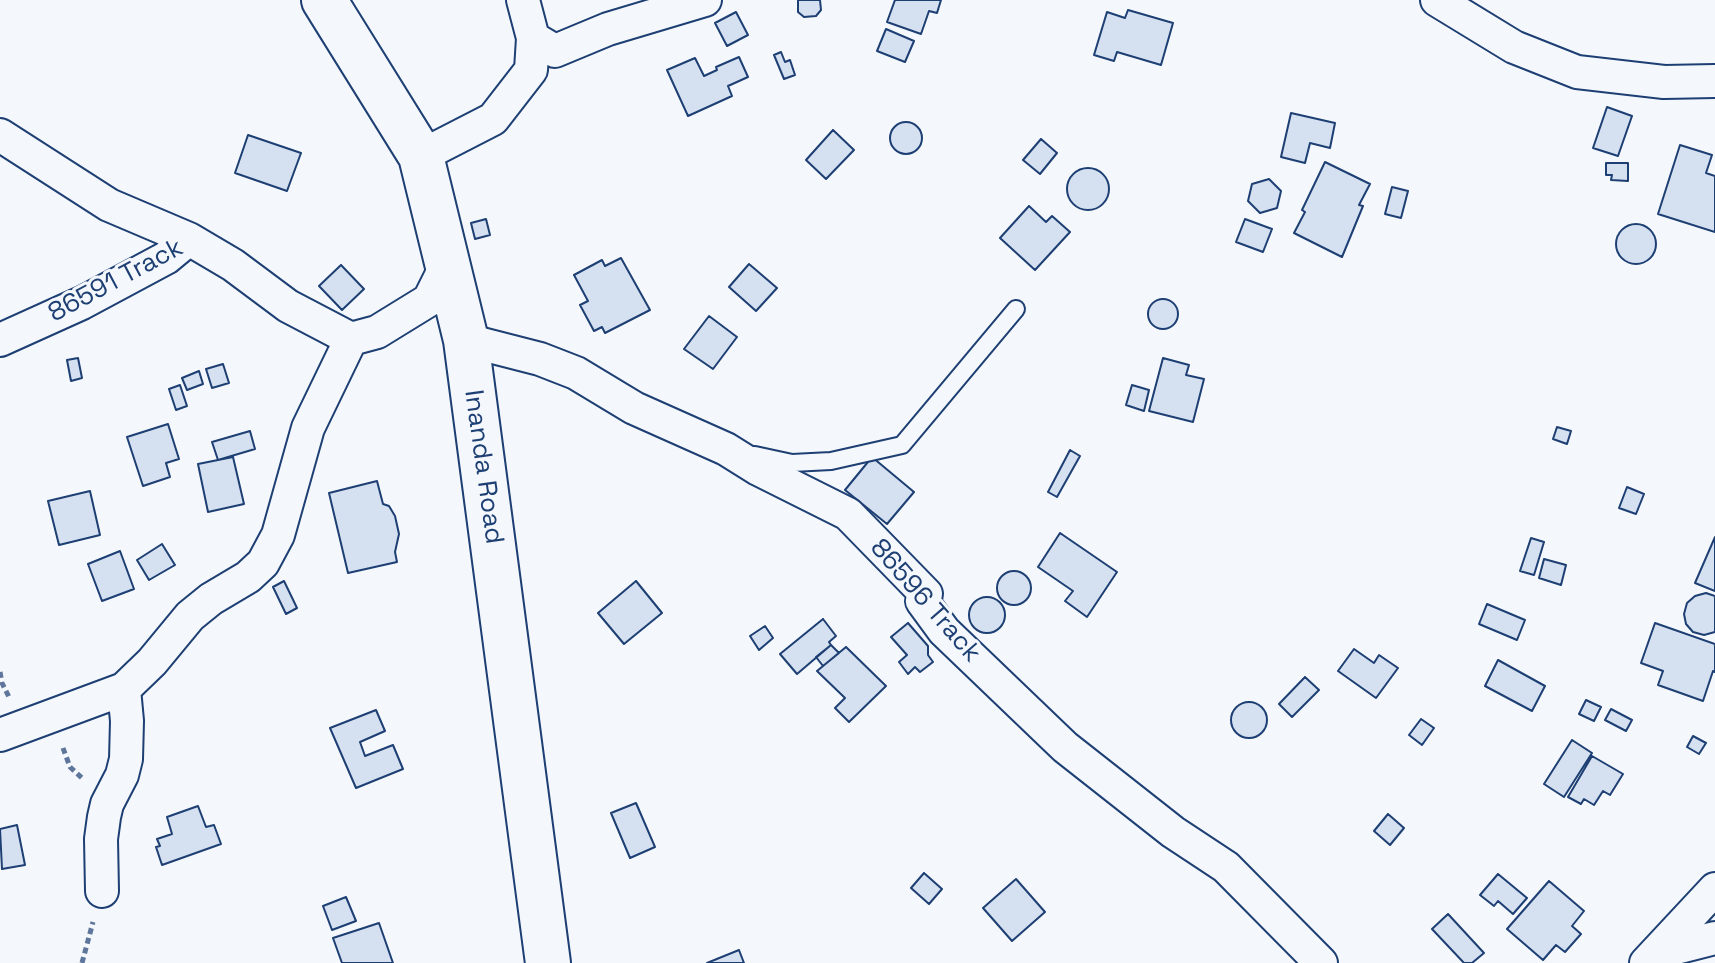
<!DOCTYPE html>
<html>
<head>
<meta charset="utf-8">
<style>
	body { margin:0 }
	canvas { display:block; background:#f4f7fb }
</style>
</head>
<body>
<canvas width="1715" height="963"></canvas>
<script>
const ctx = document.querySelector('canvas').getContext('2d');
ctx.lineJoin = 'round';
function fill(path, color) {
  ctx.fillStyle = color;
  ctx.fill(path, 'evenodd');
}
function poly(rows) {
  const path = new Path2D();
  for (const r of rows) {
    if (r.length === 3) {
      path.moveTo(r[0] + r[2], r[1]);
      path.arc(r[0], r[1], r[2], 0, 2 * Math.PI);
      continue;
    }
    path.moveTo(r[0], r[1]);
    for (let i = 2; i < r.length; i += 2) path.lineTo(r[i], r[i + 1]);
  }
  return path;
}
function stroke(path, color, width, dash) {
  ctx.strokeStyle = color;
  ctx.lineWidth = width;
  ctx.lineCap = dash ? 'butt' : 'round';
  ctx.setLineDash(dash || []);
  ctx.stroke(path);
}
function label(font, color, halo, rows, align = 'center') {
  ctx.font = font + ' "Space Grotesk",sans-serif';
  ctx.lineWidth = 6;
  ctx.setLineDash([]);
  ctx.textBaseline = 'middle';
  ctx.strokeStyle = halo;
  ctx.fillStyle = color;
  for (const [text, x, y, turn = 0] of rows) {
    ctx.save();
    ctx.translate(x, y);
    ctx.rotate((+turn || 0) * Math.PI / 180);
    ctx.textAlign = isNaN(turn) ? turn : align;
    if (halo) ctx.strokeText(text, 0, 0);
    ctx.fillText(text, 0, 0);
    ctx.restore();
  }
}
const building = poly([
	[798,0,820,0,821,10,816,16,804,17,798,12,798,0],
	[895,0,941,0,937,13,929,11,921,34,887,22,895,0],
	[1128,10,1173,23,1161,65,1117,52,1114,61,1094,55,1107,12,1125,18,1128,10],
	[736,12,748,35,727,46,715,23,736,12],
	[886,29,914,41,905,62,877,51,886,29],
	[781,52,785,62,790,60,795,75,784,79,774,55,781,52],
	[739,57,748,77,728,86,732,96,688,116,667,70,695,58,704,76,717,70,716,67,739,57],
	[1607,107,1632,116,1618,156,1593,148,1607,107],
	[1291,113,1335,123,1330,148,1310,143,1305,163,1281,157,1291,113],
	[906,138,16],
	[833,130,854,150,826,179,806,160,833,130],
	[248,135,301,153,287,191,235,173,248,135],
	[1041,139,1057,153,1040,174,1023,160,1041,139],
	[1680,145,1712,155,1706,173,1715,176,1715,232,1658,214,1680,145],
	[1325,162,1370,184,1359,205,1363,206,1342,257,1294,233,1305,212,1302,210,1325,162],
	[1606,163,1628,163,1628,181,1611,180,1612,175,1606,175,1606,163],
	[1088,189,21],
	[1269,179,1281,191,1277,208,1260,213,1248,201,1252,184,1269,179],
	[1392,187,1408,191,1401,218,1385,214,1392,187],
	[1029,206,1046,222,1052,216,1070,232,1035,270,1000,238,1029,206],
	[486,219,490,235,475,239,471,223,486,219],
	[1245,219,1272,229,1263,252,1236,242,1245,219],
	[1636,244,20],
	[621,258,650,310,605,333,602,327,594,331,580,305,588,301,574,275,602,260,605,266,621,258],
	[749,264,777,288,756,311,729,287,749,264],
	[341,265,364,289,342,310,319,286,341,265],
	[1163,314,15],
	[709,316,737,337,713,369,684,349,709,316],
	[78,358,82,378,71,381,67,360,78,358],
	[1163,358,1189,365,1186,375,1204,379,1193,422,1149,411,1163,358],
	[223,364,229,383,212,388,206,369,223,364],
	[199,371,203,384,187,390,182,378,199,371],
	[180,385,187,406,176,410,169,389,180,385],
	[1132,385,1149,390,1144,411,1126,405,1132,385],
	[168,424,179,459,166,463,170,477,143,486,127,437,168,424],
	[1557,427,1571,431,1567,444,1553,439,1557,427],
	[250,431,255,449,218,460,212,442,250,431],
	[1070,450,1080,456,1057,497,1048,492,1070,450],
	[233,457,244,504,208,512,198,464,233,457],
	[872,457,914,492,887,524,845,490,872,457],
	[377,481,383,504,389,506,395,516,399,534,395,552,397,562,348,573,329,493,377,481],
	[1627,487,1644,494,1636,514,1619,508,1627,487],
	[90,491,100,535,59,545,48,501,90,491],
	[1060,533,1117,572,1087,617,1065,601,1073,591,1038,567,1060,533],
	[1715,537,1715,591,1695,583,1715,537],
	[1531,538,1544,542,1534,575,1520,571,1531,538],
	[162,544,175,565,149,580,137,560,162,544],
	[120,551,134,589,102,601,88,564,120,551],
	[1544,559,1566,565,1561,585,1539,578,1544,559],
	[1014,588,17],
	[284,581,297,608,286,614,273,587,284,581],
	[636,581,662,613,624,644,598,613,636,581],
	[1706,593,1715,596,1715,632,1704,635,1693,632,1686,624,1684,614,1687,603,1695,596,1706,593],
	[987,615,18],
	[1487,604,1525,620,1517,640,1479,624,1487,604],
	[823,619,836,636,829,642,831,645,797,674,780,654,823,619],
	[908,623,928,646,928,655,933,662,920,672,915,667,908,674,899,662,907,655,891,637,908,623],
	[1655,623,1715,644,1715,672,1713,671,1703,701,1658,685,1663,671,1641,663,1655,623],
	[765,626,773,638,759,650,750,636,765,626],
	[831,645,839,653,823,666,816,657,831,645],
	[846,647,886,686,849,722,835,708,845,698,817,671,846,647],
	[1354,649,1374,663,1379,655,1398,668,1376,698,1338,671,1354,649],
	[1498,660,1545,686,1532,711,1485,686,1498,660],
	[1305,677,1319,690,1292,717,1279,704,1305,677],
	[1586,700,1601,707,1594,721,1579,714,1586,700],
	[1249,720,18],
	[1611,709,1632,720,1626,731,1605,720,1611,709],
	[376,710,385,731,360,742,365,756,393,745,403,769,356,788,330,728,376,710],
	[1421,719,1434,728,1422,745,1409,735,1421,719],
	[1693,736,1706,743,1699,754,1687,747,1693,736],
	[1572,740,1592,753,1564,797,1544,784,1572,740],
	[1592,756,1623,774,1610,795,1603,791,1594,805,1584,799,1581,804,1568,797,1592,756],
	[636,803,655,847,630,858,611,813,636,803],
	[198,806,206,827,214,825,221,844,162,865,156,847,160,846,157,839,172,834,167,817,198,806],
	[1388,814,1404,828,1390,845,1374,831,1388,814],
	[17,825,25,865,2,869,0,829,17,825],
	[924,873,942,889,929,904,911,888,924,873],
	[1498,874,1527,898,1513,914,1498,901,1494,906,1480,895,1498,874],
	[1016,879,1045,912,1012,941,983,908,1016,879],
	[1549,881,1584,911,1572,926,1581,934,1565,952,1556,945,1543,960,1507,929,1549,881],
	[346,897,356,921,332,930,323,906,346,897],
	[1448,914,1484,953,1472,963,1464,963,1432,929,1448,914],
	[379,923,393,963,342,963,333,938,379,923],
	[739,950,744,963,707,963,739,950]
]);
const path = poly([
	[0,672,2,683,9,697],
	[63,748,70,767,83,779],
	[82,963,93,922]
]);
const lane = poly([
	[755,455,792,463,831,461,902,445,1016,309]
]);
const street = poly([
	[523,0,533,38],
	[1437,0,1514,47,1577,72,1664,82,1715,81],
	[0,135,109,205,189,239],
	[421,156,493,119,531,70,533,38,555,51,608,29,705,0],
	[0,340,82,303,166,258,189,239,233,265,288,306,351,339],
	[466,340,540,359,576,373,634,408,726,449,758,469,848,514,926,594,922,601,944,631,1065,747,1173,832,1226,867,1321,963],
	[0,735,124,689,152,662,190,616,211,599,248,577,263,563,278,535,308,428,351,339,377,332,429,300,447,264],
	[102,891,101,839,104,817,107,804,122,775,126,759,127,721,124,689],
	[1656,953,1715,938],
	[1646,963,1715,889]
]);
const secondary = poly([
	[324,0,421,156,466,340,548,963]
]);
const streetNames = [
	["86591 Track",116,281,-28],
	["Inanda Road",483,467,82],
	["86596 Track",925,601,49]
];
fill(building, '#d5e0f0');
stroke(building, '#1d3f73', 2);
stroke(lane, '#1d3f73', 20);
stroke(street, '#1d3f73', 36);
stroke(secondary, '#1d3f73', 48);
stroke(path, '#5e769c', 5, [6, 4]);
stroke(lane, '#f4f7fb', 16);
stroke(street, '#f4f7fb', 32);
stroke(secondary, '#f4f7fb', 44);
label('26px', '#1d3f73', '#f4f7fb', streetNames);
</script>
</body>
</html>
